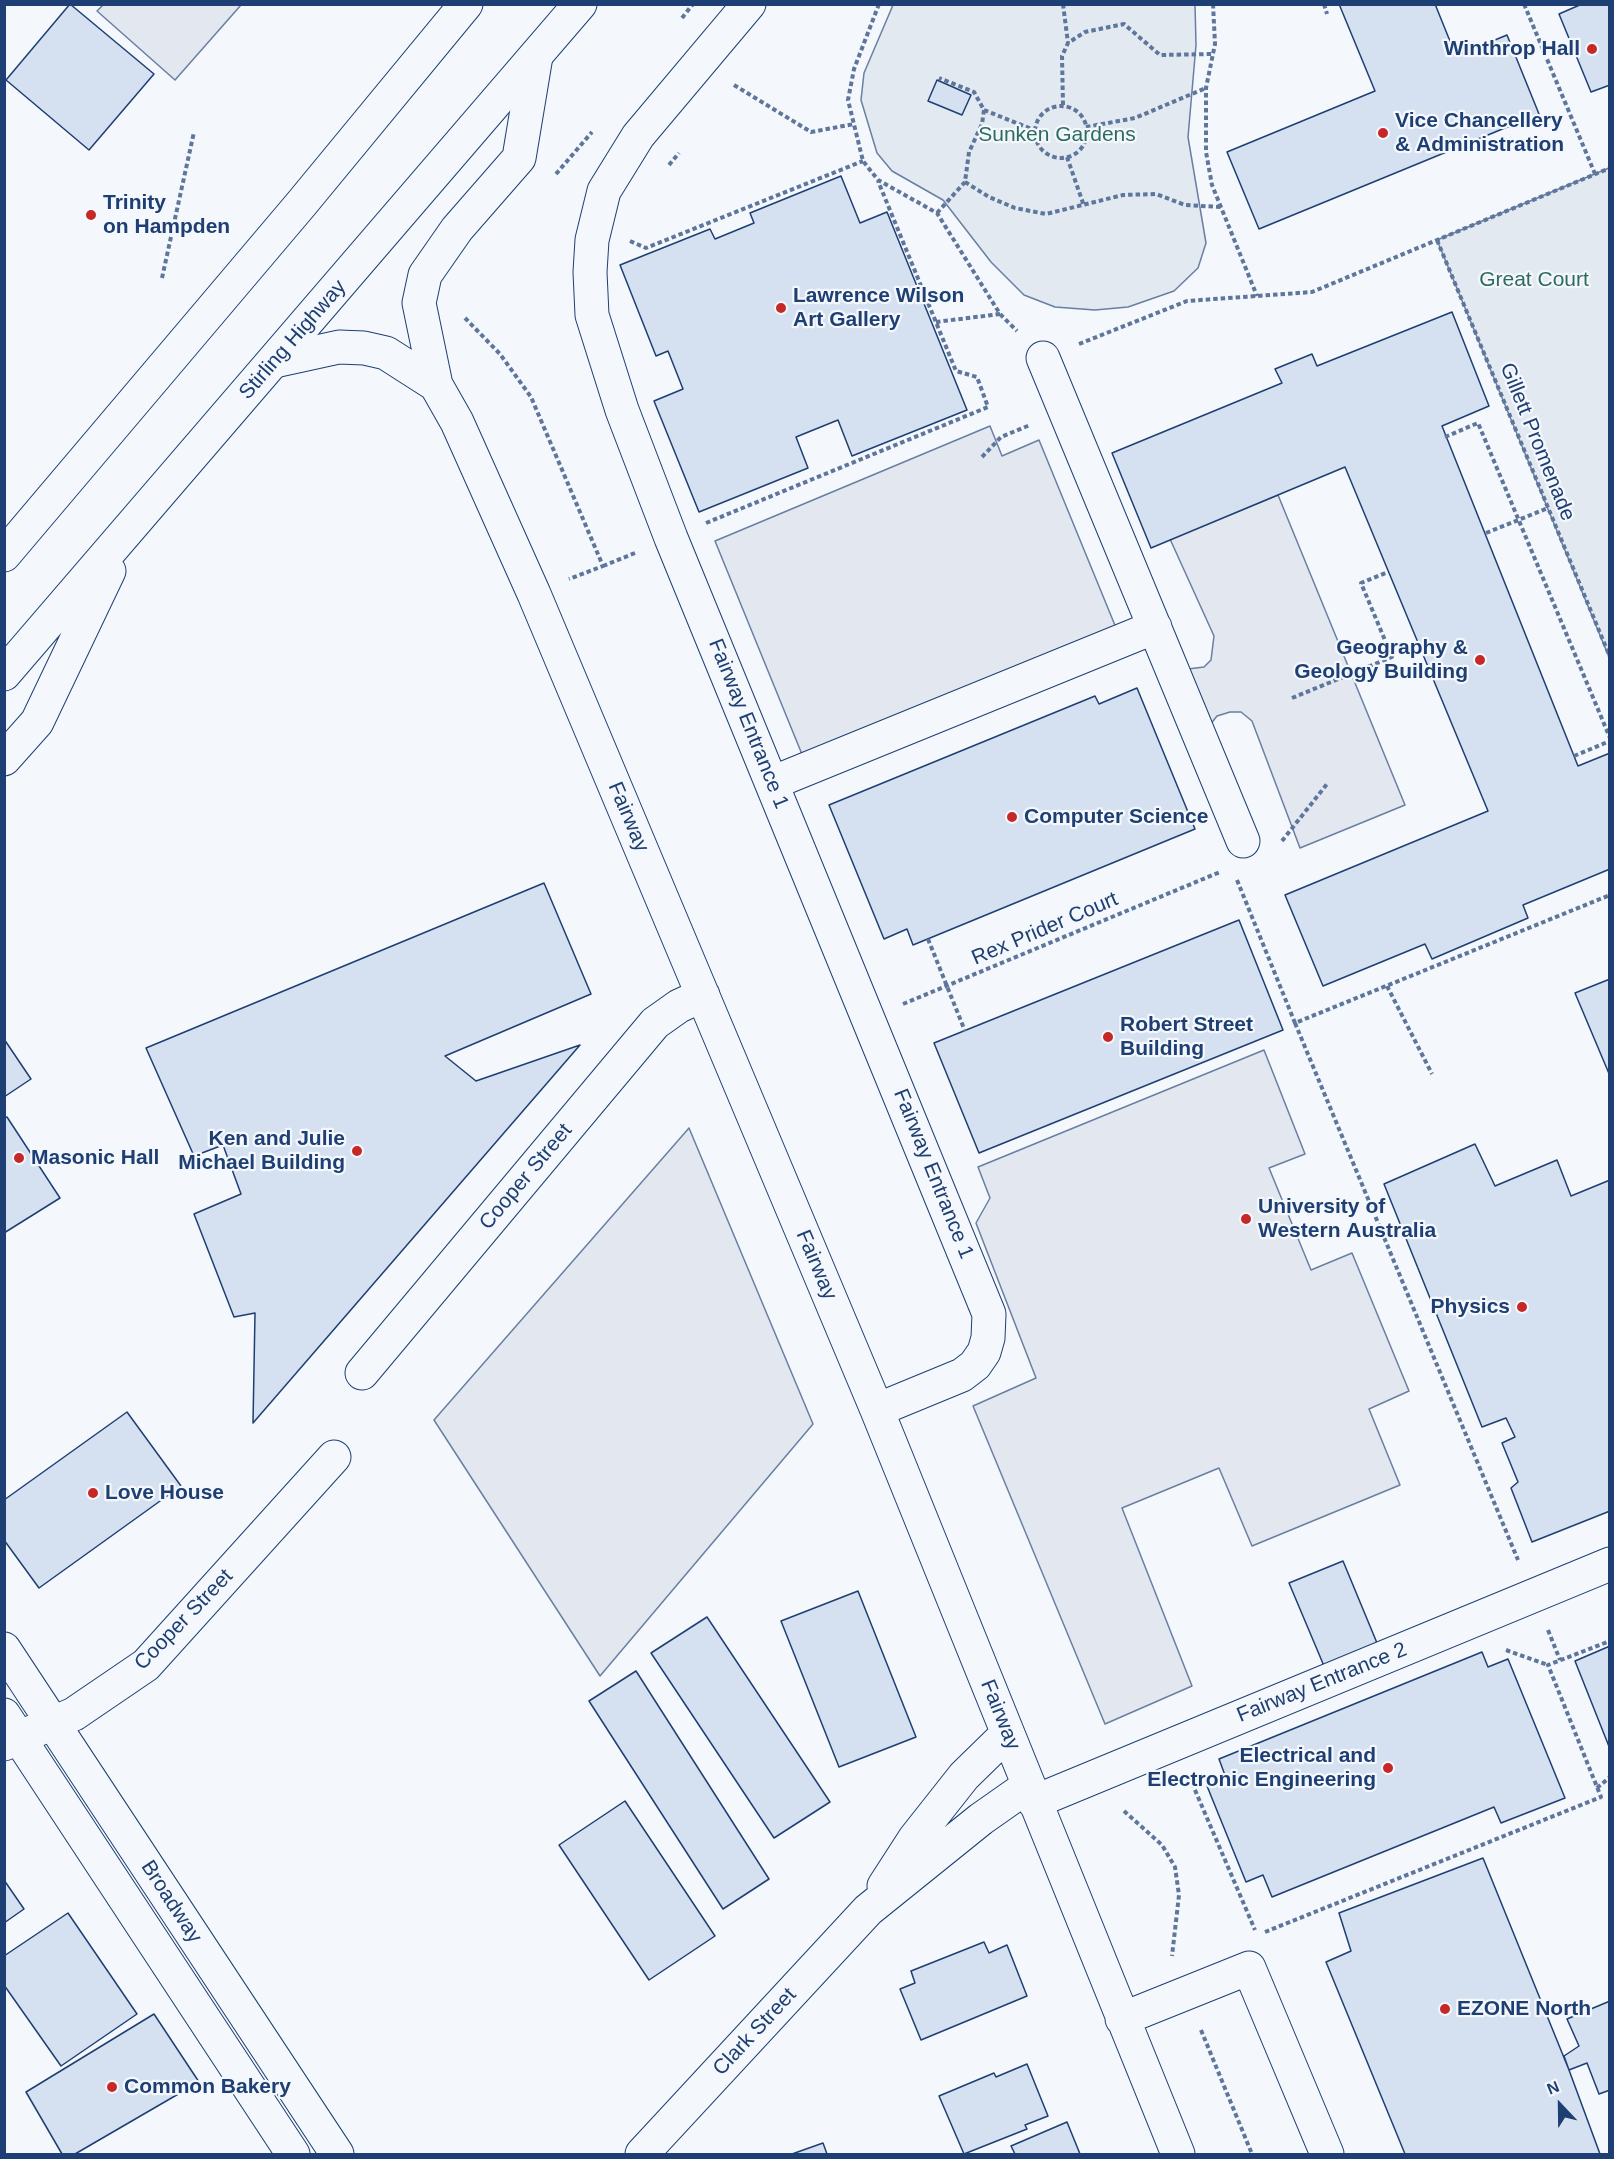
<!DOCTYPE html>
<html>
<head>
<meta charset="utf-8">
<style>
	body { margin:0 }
	#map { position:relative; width:1614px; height:2159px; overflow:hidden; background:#f4f7fb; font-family:Helvetica,sans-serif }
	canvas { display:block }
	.frame { position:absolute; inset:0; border:6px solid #1d3f73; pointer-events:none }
	.north { position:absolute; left:1530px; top:2075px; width:60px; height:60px; -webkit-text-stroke:4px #f4f7fb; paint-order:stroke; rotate:338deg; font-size:16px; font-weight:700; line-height:24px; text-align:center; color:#1d3f73 }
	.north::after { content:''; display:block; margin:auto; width:21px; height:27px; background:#1d3f73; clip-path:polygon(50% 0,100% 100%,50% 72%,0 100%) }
</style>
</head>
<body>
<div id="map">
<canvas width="1614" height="2159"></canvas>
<div class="frame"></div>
<div class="north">N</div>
</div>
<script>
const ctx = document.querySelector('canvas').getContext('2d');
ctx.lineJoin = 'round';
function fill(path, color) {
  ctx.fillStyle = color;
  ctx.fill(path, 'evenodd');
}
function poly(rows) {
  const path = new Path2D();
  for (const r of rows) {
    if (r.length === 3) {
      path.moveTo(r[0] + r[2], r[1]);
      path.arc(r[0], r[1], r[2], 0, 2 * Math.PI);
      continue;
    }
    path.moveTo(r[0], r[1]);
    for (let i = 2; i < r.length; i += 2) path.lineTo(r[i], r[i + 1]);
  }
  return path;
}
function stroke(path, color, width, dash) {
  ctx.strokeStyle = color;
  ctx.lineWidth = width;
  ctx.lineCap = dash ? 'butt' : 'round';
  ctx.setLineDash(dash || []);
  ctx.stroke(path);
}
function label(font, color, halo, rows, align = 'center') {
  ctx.font = font + ' Helvetica,sans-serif';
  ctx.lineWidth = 4.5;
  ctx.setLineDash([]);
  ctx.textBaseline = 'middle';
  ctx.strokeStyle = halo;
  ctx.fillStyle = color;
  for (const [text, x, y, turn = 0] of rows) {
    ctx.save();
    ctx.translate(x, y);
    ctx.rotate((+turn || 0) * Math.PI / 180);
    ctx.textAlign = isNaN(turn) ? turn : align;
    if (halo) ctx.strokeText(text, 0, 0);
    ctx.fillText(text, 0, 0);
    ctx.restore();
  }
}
const green = poly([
	[893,5,1195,5,1196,45,1188,137,1206,243,1198,268,1174,291,1128,307,1095,310,1055,307,1024,295,991,262,943,200,892,171,877,153,861,100,864,73,893,5],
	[1609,168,1609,657,1437,240,1609,168]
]);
const parking = poly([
	[103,5,241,4,241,5,175,80,97,11,103,5],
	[990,426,1002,456,1039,440,1121,640,808,769,715,541,990,426],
	[1278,495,1405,805,1300,848,1252,721,1241,712,1230,712,1217,716,1210,725,1188,669,1204,667,1211,660,1214,636,1170,539,1278,495],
	[1264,1050,1305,1154,1269,1168,1311,1270,1352,1253,1409,1391,1369,1409,1400,1485,1252,1546,1219,1468,1122,1508,1192,1686,1105,1724,973,1406,1036,1378,976,1223,990,1198,978,1167,1264,1050],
	[689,1128,813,1424,600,1676,434,1420,689,1128]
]);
const building = poly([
	[70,4,154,74,89,150,6,80,70,4],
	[1339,4,1435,4,1456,56,1507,35,1539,114,1259,229,1227,152,1375,91,1339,4],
	[1582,4,1610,4,1610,85,1591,92,1559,14,1582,4],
	[937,80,971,95,962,115,928,101,937,80],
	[841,176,860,223,887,212,967,410,852,456,838,420,796,437,808,468,699,512,654,401,683,389,668,351,656,356,620,265,710,229,715,239,754,223,750,213,841,176],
	[1452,312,1489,406,1442,426,1578,766,1610,753,1610,869,1523,905,1528,918,1432,959,1425,944,1323,986,1285,895,1488,811,1345,467,1151,548,1112,453,1282,383,1275,369,1312,354,1317,366,1452,312],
	[1137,688,1195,829,913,945,907,929,884,939,829,805,1095,696,1099,704,1137,688],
	[544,883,591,994,445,1056,476,1081,580,1045,253,1423,255,1313,234,1317,194,1214,241,1194,223,1145,194,1156,146,1048,544,883],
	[1239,920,1283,1030,979,1153,934,1043,1239,920],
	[1610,979,1610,1076,1575,993,1610,979],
	[4,1039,31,1079,4,1097,4,1039],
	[7,1117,60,1198,4,1233,4,1118,7,1117],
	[1475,1144,1495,1186,1557,1160,1571,1196,1610,1180,1610,1511,1532,1542,1511,1488,1518,1482,1502,1443,1515,1437,1506,1418,1482,1427,1384,1184,1475,1144],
	[127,1412,181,1486,39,1588,4,1540,4,1500,127,1412],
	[1343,1561,1377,1643,1324,1666,1289,1583,1343,1561],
	[858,1591,916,1737,839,1767,781,1621,858,1591],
	[707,1617,830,1802,774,1838,651,1653,707,1617],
	[1610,1646,1610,1749,1575,1661,1610,1646],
	[1482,1652,1488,1667,1508,1659,1565,1798,1501,1823,1494,1807,1272,1897,1263,1875,1246,1882,1207,1786,1226,1778,1219,1759,1482,1652],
	[636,1671,769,1879,723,1909,589,1701,636,1671],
	[625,1801,715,1936,649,1980,559,1845,625,1801],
	[1483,1858,1569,2070,1600,2154,1405,2154,1326,1962,1351,1951,1339,1913,1483,1858],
	[4,1880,24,1909,4,1923,4,1880],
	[68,1913,137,2014,61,2066,4,1985,4,1956,68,1913],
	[984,1942,989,1953,1007,1945,1027,1996,921,2040,900,1989,915,1983,911,1971,984,1942],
	[1610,2001,1610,2090,1599,2094,1587,2063,1569,2070,1564,2056,1579,2046,1567,2019,1610,2001],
	[154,2014,199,2082,75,2154,62,2154,26,2092,154,2014],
	[1027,2064,1048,2116,1025,2125,1027,2129,964,2154,939,2096,994,2073,996,2077,1027,2064],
	[1067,2122,1080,2154,1015,2154,1011,2146,1067,2122],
	[823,2143,827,2154,792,2154,823,2143]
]);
const path = poly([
	[879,4,854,69,848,100,863,161,878,180,937,213,1000,314,1017,331],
	[1063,4,1068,43],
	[1213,4,1215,44,1206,88,1206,152,1212,185,1257,296],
	[1324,4,1327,14],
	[1524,4,1595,174],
	[682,18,693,4],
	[734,85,811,132,854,124],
	[1063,105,1062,56,1068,43,1085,32,1124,24,1160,55,1212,54],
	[1061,132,26],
	[984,110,1034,130],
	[1086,127,1135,118,1206,88],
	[1067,157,1084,206],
	[669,165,679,153],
	[556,174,592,132],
	[965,182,989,197,1015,208,1046,214,1123,195,1156,194,1185,205,1221,207],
	[937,213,965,182,969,152,982,124,984,110,974,92,939,78],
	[1437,240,1610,657],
	[630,241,646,248,863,161],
	[162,278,194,132],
	[465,318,500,354,531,397,603,566,569,579],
	[936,322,1000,314],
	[1079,344,1187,301,1312,292,1610,168],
	[1445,437,1478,423,1610,738],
	[982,457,1001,437,1030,425],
	[706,523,988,407,977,377,956,371,878,181],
	[1486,533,1548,508],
	[603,566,635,553],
	[1292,698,1392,657,1361,583,1388,572],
	[1574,756,1610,741],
	[1282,841,1327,784],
	[1237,880,1295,1023,1610,895],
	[1387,986,1432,1074],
	[903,1004,1220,872],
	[1295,1023,1518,1560],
	[1548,1630,1560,1660],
	[1506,1650,1548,1665],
	[1192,1783,1255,1930],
	[1597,1788,1610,1777],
	[1124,1811,1162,1845,1175,1867,1179,1895,1172,1956],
	[1265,1932,1601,1797,1548,1665,1610,1641],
	[1201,2030,1252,2154]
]);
const minor = poly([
	[749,4,638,136,604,191,592,240,590,272,592,315,622,410,671,538,989,1314,988,1338,984,1352,975,1365,962,1375,877,1410],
	[536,56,519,158,457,229,425,275,419,303,436,385,457,422,534,594,877,1410,1178,2154],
	[1043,358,1243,841],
	[275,361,339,347,364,348,386,353,436,385],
	[772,783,1155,627],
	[362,1373,655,1023,679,1006,703,995],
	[4,1744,74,1714,146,1665,334,1457],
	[1034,1802,1610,1564],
	[884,1886,915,1838,964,1776,1007,1734],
	[1122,2019,1249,1968,1327,2154],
	[642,2154,868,1910,981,1819,1028,1786]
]);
const major = poly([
	[4,1649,337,2154],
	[4,1715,293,2154]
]);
const highway = poly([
	[4,555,302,203,466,4],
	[4,674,580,4],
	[4,759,37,722,109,571]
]);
const pathBridge = poly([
	[928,939,965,1031]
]);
const markers = [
	[1592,49,6,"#c62828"],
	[1383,133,6,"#c62828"],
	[91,215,6,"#c62828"],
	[781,308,6,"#c62828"],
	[1480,660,6,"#c62828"],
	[1012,817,6,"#c62828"],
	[1108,1037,6,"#c62828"],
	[357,1151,6,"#c62828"],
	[19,1158,6,"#c62828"],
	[1246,1219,6,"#c62828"],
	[1522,1307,6,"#c62828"],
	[93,1493,6,"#c62828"],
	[1388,1768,6,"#c62828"],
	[1445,2009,6,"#c62828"],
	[112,2087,6,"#c62828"]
];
const poiNames = [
	["Winthrop Hall",1580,49,"right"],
	["Vice Chancellery",1395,121],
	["& Administration",1395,145],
	["Trinity",103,203],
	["on Hampden",103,227],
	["Lawrence Wilson",793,296],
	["Art Gallery",793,320],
	["Geography &",1468,648,"right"],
	["Geology Building",1468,672,"right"],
	["Computer Science",1024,817],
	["Robert Street",1120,1025],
	["Building",1120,1049],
	["Ken and Julie",345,1139,"right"],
	["Michael Building",345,1163,"right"],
	["Masonic Hall",31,1158],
	["University of",1258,1207],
	["Western Australia",1258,1231],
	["Physics",1510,1307,"right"],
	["Love House",105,1493],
	["Electrical and",1376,1756,"right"],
	["Electronic Engineering",1376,1780,"right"],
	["EZONE North",1457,2009],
	["Common Bakery",124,2087]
];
const parkNames = [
	["Sunken Gardens",1057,135],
	["Great Court",1534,280]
];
const streetNames = [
	["Stirling Highway",293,340,-49],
	["Gillett Promenade",1537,442,68],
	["Fairway Entrance 1",748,724,68],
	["Fairway",628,817,67],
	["Rex Prider Court",1045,929,-23],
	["Fairway Entrance 1",933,1174,68],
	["Cooper Street",526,1177,-50],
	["Fairway",816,1265,67],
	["Cooper Street",184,1620,-46],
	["Fairway Entrance 2",1322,1683,-22],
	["Fairway",1000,1715,68],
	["Broadway",171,1902,57],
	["Clark Street",755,2032,-47]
];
fill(green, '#e3e9f0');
stroke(green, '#687fa3', 1.5);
fill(parking, '#e3e8f0');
stroke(parking, '#687fa3', 1.5);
fill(building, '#d5e0f0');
stroke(building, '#1d3f73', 1.5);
stroke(minor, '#1d3f73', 35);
stroke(major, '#1d3f73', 35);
stroke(highway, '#1d3f73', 35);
stroke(path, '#5e769c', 4, [4.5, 3]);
stroke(minor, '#f4f7fb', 33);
stroke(major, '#f4f7fb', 33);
stroke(highway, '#f4f7fb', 33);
stroke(pathBridge, '#5e769c', 4, [4.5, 3]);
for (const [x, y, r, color] of markers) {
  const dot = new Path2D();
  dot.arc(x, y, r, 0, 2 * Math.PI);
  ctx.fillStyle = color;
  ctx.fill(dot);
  stroke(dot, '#f4f7fb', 2);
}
label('bold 21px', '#1d3f73', '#f4f7fb', poiNames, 'left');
label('21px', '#2c6c60', '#f4f7fb', parkNames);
label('21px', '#1d3f73', '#f4f7fb', streetNames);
</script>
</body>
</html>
